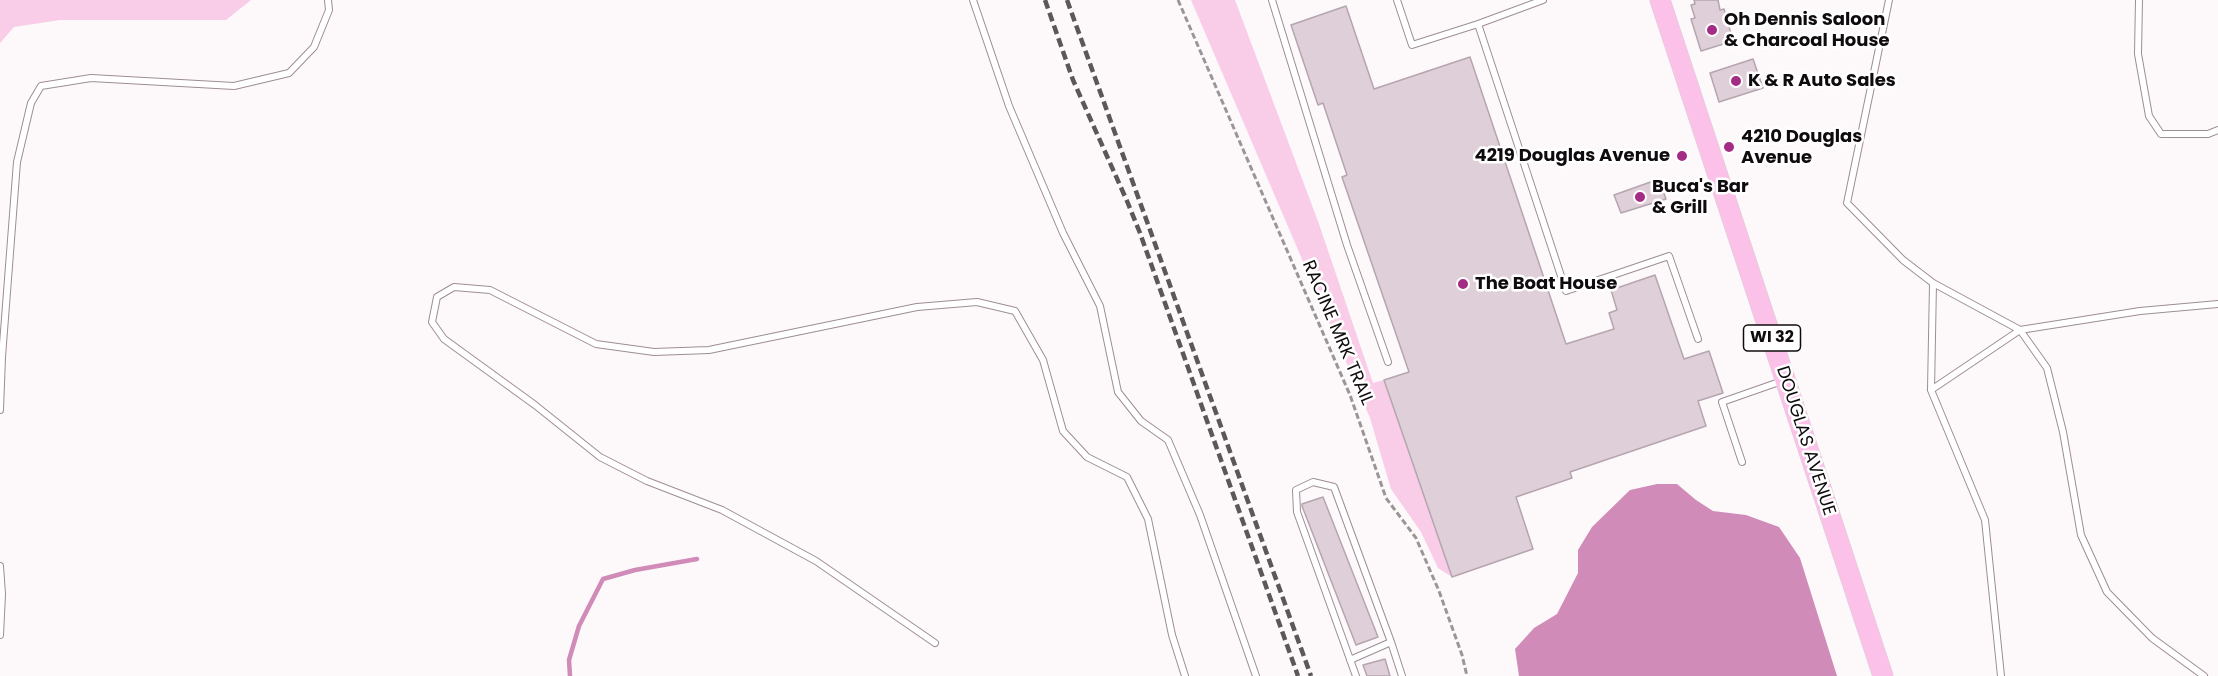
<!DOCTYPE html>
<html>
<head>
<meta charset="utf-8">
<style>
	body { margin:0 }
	canvas { display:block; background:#fdf9fb }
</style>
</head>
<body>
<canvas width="2218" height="676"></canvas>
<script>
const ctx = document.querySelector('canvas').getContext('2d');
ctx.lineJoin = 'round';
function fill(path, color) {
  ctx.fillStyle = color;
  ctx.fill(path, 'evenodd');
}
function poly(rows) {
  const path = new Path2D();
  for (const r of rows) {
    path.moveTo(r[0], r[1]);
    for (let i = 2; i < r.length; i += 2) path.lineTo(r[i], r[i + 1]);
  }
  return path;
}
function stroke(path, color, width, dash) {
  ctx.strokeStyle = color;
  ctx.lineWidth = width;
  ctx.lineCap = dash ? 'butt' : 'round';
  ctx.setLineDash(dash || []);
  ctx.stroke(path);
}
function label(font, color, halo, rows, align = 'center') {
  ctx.font = font + ' Poppins,sans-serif';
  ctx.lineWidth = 5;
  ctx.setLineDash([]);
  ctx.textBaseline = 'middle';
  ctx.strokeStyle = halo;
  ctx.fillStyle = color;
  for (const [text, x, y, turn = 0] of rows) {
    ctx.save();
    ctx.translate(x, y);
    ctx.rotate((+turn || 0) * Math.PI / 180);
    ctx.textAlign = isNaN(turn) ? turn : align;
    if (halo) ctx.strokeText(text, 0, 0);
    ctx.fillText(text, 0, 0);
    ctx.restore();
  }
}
const green = poly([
	[0,0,251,0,226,20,60,20,14,27,0,43],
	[1191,0,1235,0,1319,224,1373,383,1384,380,1452,577,1438,568,1421,532,1391,489,1370,418]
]);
const water = poly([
	[1657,484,1677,484,1696,500,1713,511,1746,515,1779,527,1800,558,1837,676,1519,676,1515,649,1534,628,1557,614,1578,573,1578,550,1592,527,1630,490]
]);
const stream = poly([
	[570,676,569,660,579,626,603,579,635,570,697,559]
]);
const building = poly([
	[1694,0,1718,0,1720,10,1724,9,1733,41,1701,51,1691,19,1695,18,1691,5,1695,4,1694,0],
	[1346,6,1374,89,1470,57,1566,344,1614,329,1609,313,1617,310,1611,290,1655,275,1684,359,1709,351,1723,393,1698,401,1706,426,1570,472,1572,478,1516,497,1533,549,1452,577,1384,380,1409,372,1342,177,1347,175,1323,103,1318,105,1291,25,1346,6],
	[1753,59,1763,88,1719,102,1710,73,1753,59],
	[1659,179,1666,199,1621,213,1614,195,1659,179],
	[1323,497,1378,637,1356,645,1302,506,1302,504,1323,497],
	[1385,659,1390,676,1367,676,1363,665,1385,659]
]);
const path = poly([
	[1178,0,1350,395,1386,498,1416,538,1439,591,1462,655,1467,676]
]);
const lane = poly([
	[973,0,1009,106,1063,233,1100,306,1118,392,1141,421,1168,440,1200,515,1256,676],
	[1272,0,1347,245,1388,362],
	[1397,0,1412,45,1478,24],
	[1543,0,1478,24,1566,291,1669,256,1698,339],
	[1889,0,1847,203,1903,260,1933,283,2020,330,2047,368,2063,432,2081,535,2107,592,2152,638,2204,676],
	[2139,0,2138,54,2149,116,2161,134,2208,134,2218,130],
	[1933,283,1931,390,1985,520,2001,676],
	[1931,390,2020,330,2140,311,2218,304],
	[0,410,2,357,17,162,31,103,41,86,91,78,234,86,289,73,314,47,329,10,328,0],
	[1742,462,1722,402,1782,381],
	[0,566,2,594,0,635],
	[935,643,816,561,722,510,647,481,600,457,535,405,444,339,432,322,437,297,454,287,490,290,596,344,654,352,709,350,917,307,977,302,1015,311,1043,360,1063,431,1087,457,1127,477,1148,519,1172,635,1185,676],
	[1350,660,1391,642],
	[1356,676,1297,512,1296,490,1313,482,1334,487,1391,642,1402,676]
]);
const primary = poly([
	[1660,0,1883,676]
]);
const rail = poly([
	[1045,0,1073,80,1127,201,1140,233,1298,676],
	[1067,0,1311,676]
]);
const markers = [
	[1712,30,6,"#a42c84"],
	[1736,81,6,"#a42c84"],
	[1729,147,6,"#a42c84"],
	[1682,156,6,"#a42c84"],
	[1640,197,6,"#a42c84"],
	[1463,284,6,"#a42c84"]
];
const shields = [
	[1772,338,57]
];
const shieldNames = [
	["WI 32",1772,338]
];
const poiNames = [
	["Oh Dennis Saloon",1724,20],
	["& Charcoal House",1724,41],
	["K & R Auto Sales",1748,81],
	["4210 Douglas",1741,137],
	["Avenue",1741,158],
	["4219 Douglas Avenue",1670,156,"right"],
	["Buca's Bar",1652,187],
	["& Grill",1652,208],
	["The Boat House",1475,284]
];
const streetNames = [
	["RACINE MRK TRAIL",1337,333,67],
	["DOUGLAS AVENUE",1805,441,72]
];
fill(green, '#f9cce8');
fill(water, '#d08bb8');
stroke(stream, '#d08bb8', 4.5);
fill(building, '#dfcfd9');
stroke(building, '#b5a5ae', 1.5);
stroke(lane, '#9d8d96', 8);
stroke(primary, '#d4d3d4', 21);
stroke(path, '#9a9698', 3, [6, 3]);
stroke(lane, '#fff', 6);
stroke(primary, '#fbc1e8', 20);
stroke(rail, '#5c585a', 4.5, [9, 4.5]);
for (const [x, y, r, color] of markers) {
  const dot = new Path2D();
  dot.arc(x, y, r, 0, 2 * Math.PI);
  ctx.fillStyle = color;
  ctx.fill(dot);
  stroke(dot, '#fff', 2);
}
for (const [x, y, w] of shields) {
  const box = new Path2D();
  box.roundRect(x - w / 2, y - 13, w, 26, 4.5);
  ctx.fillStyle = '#fff';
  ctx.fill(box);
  stroke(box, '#100b0e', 1.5);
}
label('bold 16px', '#100b0e', null, shieldNames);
label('bold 18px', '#100b0e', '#fff', poiNames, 'left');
label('18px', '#100b0e', '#fff', streetNames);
</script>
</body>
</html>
